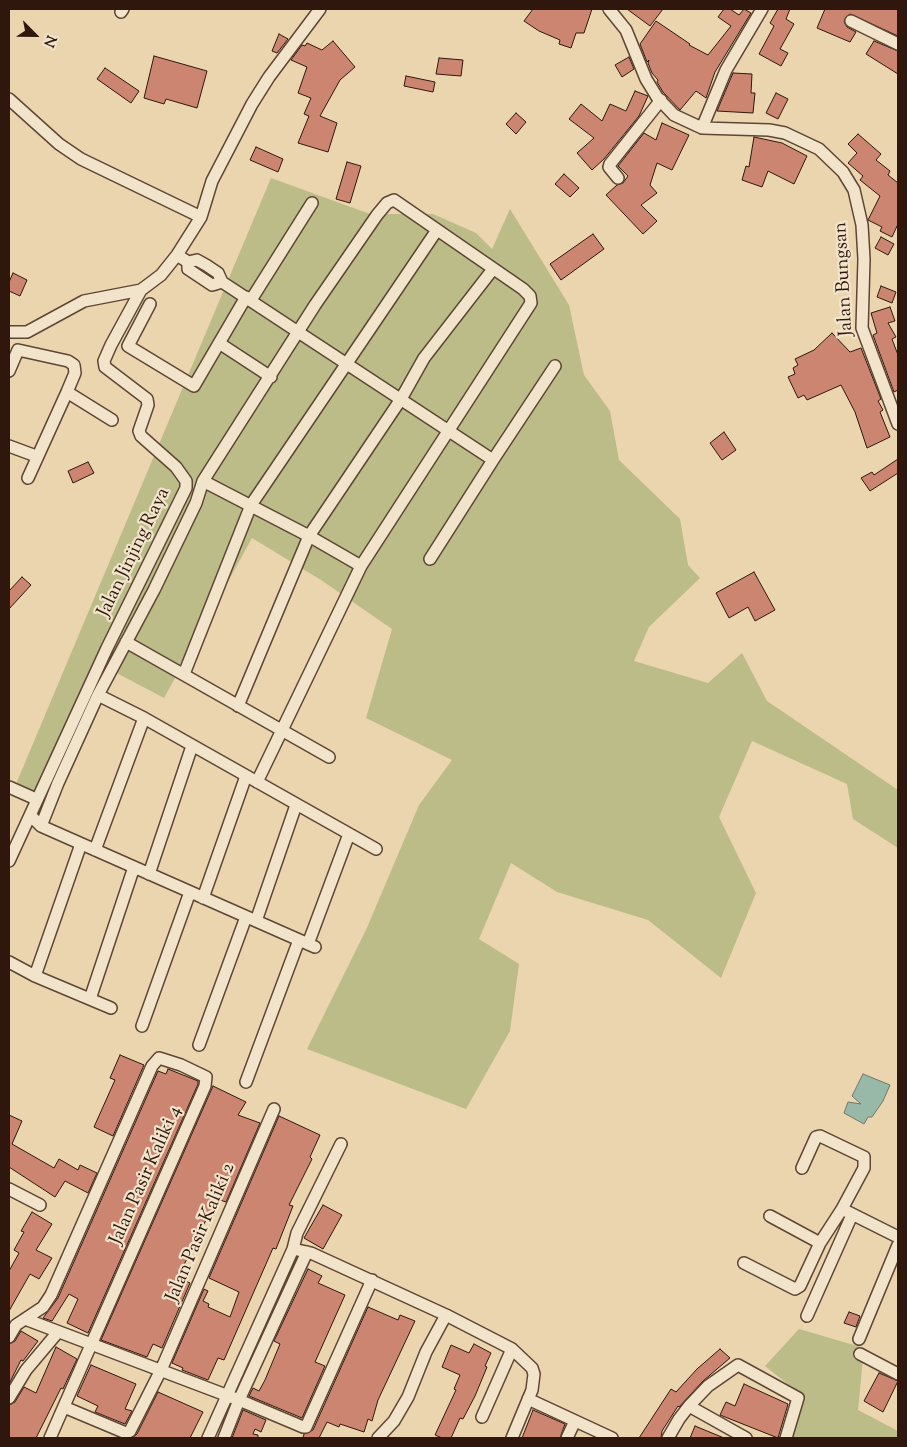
<!DOCTYPE html>
<html>
<head>
<meta charset="utf-8">
<style>
	body { margin:0 }
	#map { position:relative; width:907px; height:1447px; overflow:hidden; background:#ebd5ae; font-family:"Sorts Mill Goudy",serif }
	canvas { display:block }
	.frame { position:absolute; inset:0; border:10px solid #2f170d; pointer-events:none }
	.north { position:absolute; left:10px; top:10px; width:50px; height:50px; -webkit-text-stroke:4px #f2e4ca; paint-order:stroke; rotate:113deg; font-size:14px; font-weight:700; line-height:20px; text-align:center; color:#2f170d }
	.north::after { content:''; display:block; margin:auto; width:18px; height:22px; background:#2f170d; clip-path:polygon(50% 0,100% 100%,50% 72%,0 100%) }
</style>
</head>
<body>
<div id="map">
<canvas width="907" height="1447"></canvas>
<div class="frame"></div>
<div class="north">N</div>
</div>
<script>
const ctx = document.querySelector('canvas').getContext('2d');
ctx.lineJoin = 'round';
function fill(path, color) {
  ctx.fillStyle = color;
  ctx.fill(path, 'evenodd');
}
function poly(rows) {
  const path = new Path2D();
  for (const r of rows) {
    path.moveTo(r[0], r[1]);
    for (let i = 2; i < r.length; i += 2) path.lineTo(r[i], r[i + 1]);
  }
  return path;
}
function stroke(path, color, width, dash) {
  ctx.strokeStyle = color;
  ctx.lineWidth = width;
  ctx.lineCap = dash ? 'butt' : 'round';
  ctx.setLineDash(dash || []);
  ctx.stroke(path);
}
function label(font, color, halo, rows, align = 'center') {
  ctx.font = font + ' "Sorts Mill Goudy",serif';
  ctx.lineWidth = 4.5;
  ctx.setLineDash([]);
  ctx.textBaseline = 'middle';
  ctx.strokeStyle = halo;
  ctx.fillStyle = color;
  for (const [text, x, y, turn = 0] of rows) {
    ctx.save();
    ctx.translate(x, y);
    ctx.rotate((+turn || 0) * Math.PI / 180);
    ctx.textAlign = isNaN(turn) ? turn : align;
    if (halo) ctx.strokeText(text, 0, 0);
    ctx.fillText(text, 0, 0);
    ctx.restore();
  }
}
const green = poly([
	[271,178,370,214,433,214,476,233,492,249,510,209,569,305,584,375,610,411,619,460,680,519,688,565,700,578,649,627,634,661,708,683,742,653,767,701,898,790,898,848,853,819,847,784,752,741,719,817,756,893,721,978,648,920,557,892,511,863,479,939,519,964,510,1031,466,1109,307,1049,366,930,419,805,452,760,366,718,392,629,321,580,252,538,164,698,111,670,50,804,16,784],
	[799,1329,864,1348,858,1410,898,1431,898,1438,791,1438,804,1397,765,1366]
]);
const water = poly([
	[863,1074,890,1085,883,1101,872,1117,868,1117,864,1124,844,1113,848,1102,861,1104,852,1096,863,1074]
]);
const building = poly([
	[533,9,592,9,584,33,576,33,571,48,559,44,560,40,539,31,524,21,533,9],
	[627,9,663,9,650,26,627,9],
	[724,9,730,9,739,15,744,9,751,13,715,72,706,98,696,91,680,110,663,92,657,82,658,80,652,73,648,63,649,60,647,62,640,44,656,21,690,44,689,45,708,55,731,26,718,17,724,9],
	[778,9,790,9,786,19,794,24,780,49,788,53,781,66,759,54,774,26,770,23,778,9],
	[825,9,898,9,898,36,850,14,844,21,847,27,856,32,850,42,817,28,825,9],
	[279,34,288,39,277,53,272,51,279,34],
	[333,41,355,67,340,80,320,116,337,123,328,152,298,143,309,116,304,114,311,98,298,93,307,67,291,60,302,45,305,46,307,43,322,50,333,41],
	[874,41,898,51,898,74,866,54,874,41],
	[154,56,207,71,197,108,166,99,164,104,144,98,154,56],
	[629,57,634,69,622,77,615,65,629,57],
	[439,58,463,60,461,76,436,74,439,58],
	[105,68,139,91,131,103,97,79,105,68],
	[733,73,752,74,751,93,755,93,753,113,717,111,733,73],
	[406,76,435,82,433,92,404,86,406,76],
	[635,91,648,96,639,116,604,159,592,170,577,153,594,138,569,119,581,104,602,121,610,104,626,111,635,91],
	[776,93,788,99,778,119,766,113,776,93],
	[516,113,526,122,516,134,506,124,516,113],
	[662,123,689,135,672,170,657,163,650,185,657,193,641,205,657,221,643,234,606,195,617,185,623,183,628,176,618,166,644,133,656,140,662,123],
	[858,134,881,154,876,160,890,171,888,175,898,183,898,224,892,237,880,231,882,227,868,220,880,196,860,180,863,176,848,163,857,153,848,144,858,134],
	[754,137,782,143,807,156,794,184,768,171,762,187,742,180,746,166,749,167,754,137],
	[256,147,283,159,278,172,250,160,256,147],
	[347,162,361,166,350,203,336,199,347,162],
	[564,174,579,188,570,197,555,184,564,174],
	[593,234,604,249,561,280,550,264,593,234],
	[881,237,894,244,888,255,875,248,881,237],
	[13,273,27,280,20,296,9,291,9,282,13,273],
	[881,286,896,292,892,303,877,297,881,286],
	[890,307,895,321,888,323,896,337,892,339,898,355,898,390,894,392,873,335,877,333,871,313,890,307],
	[832,333,850,352,861,348,881,399,878,401,883,410,880,412,890,437,867,448,855,412,841,385,807,400,804,395,798,398,788,377,795,374,793,368,798,365,795,359,814,350,832,333],
	[724,432,736,450,722,460,710,443,724,432],
	[898,459,898,473,870,491,861,478,872,472,874,475,898,459],
	[88,462,94,473,73,483,68,471,88,462],
	[754,572,775,610,755,621,748,607,729,618,716,593,754,572],
	[22,577,31,585,9,609,9,591,22,577],
	[120,1055,144,1065,113,1136,94,1127,115,1080,110,1078,120,1055],
	[168,1069,198,1081,198,1084,88,1333,67,1323,78,1299,69,1294,52,1321,43,1318,58,1298,158,1071,166,1074,168,1069],
	[213,1086,246,1102,238,1115,260,1123,226,1202,220,1200,211,1222,206,1220,178,1277,190,1283,162,1348,153,1344,147,1357,101,1340,213,1086],
	[9,1115,22,1121,12,1144,54,1168,59,1159,78,1170,80,1165,97,1173,88,1193,65,1181,55,1197,9,1167,9,1115],
	[279,1116,320,1135,310,1157,312,1159,289,1205,293,1206,276,1249,273,1248,224,1360,218,1358,208,1380,182,1370,183,1368,172,1363,204,1289,208,1291,203,1301,209,1304,208,1307,230,1317,239,1292,209,1278,279,1116],
	[323,1205,342,1215,323,1249,304,1238,323,1205],
	[32,1212,52,1224,36,1250,52,1258,39,1279,30,1274,9,1311,9,1271,19,1253,14,1250,24,1232,21,1231,32,1212],
	[308,1269,322,1276,318,1283,345,1295,315,1362,325,1366,302,1418,249,1396,253,1388,259,1391,265,1380,280,1344,274,1341,308,1269],
	[368,1307,398,1320,400,1315,415,1321,378,1400,372,1421,368,1419,364,1432,340,1424,339,1427,327,1422,319,1438,303,1438,304,1434,313,1430,368,1307],
	[849,1312,860,1316,856,1327,844,1323,849,1312],
	[21,1331,38,1341,23,1361,21,1360,9,1384,9,1344,15,1341,21,1331],
	[474,1344,491,1353,485,1366,487,1367,475,1396,463,1419,460,1418,451,1438,442,1438,435,1435,456,1390,454,1389,460,1375,442,1367,451,1345,469,1353,474,1344],
	[56,1347,77,1359,63,1389,61,1388,36,1438,9,1438,9,1405,15,1402,24,1387,36,1393,56,1347],
	[720,1349,730,1358,703,1381,679,1407,678,1406,662,1431,661,1438,639,1438,671,1389,676,1392,697,1369,720,1349],
	[91,1365,136,1384,125,1409,132,1411,125,1424,95,1412,98,1406,77,1396,91,1365],
	[879,1373,898,1381,883,1412,864,1401,879,1373],
	[744,1384,788,1404,778,1438,720,1415,726,1402,735,1406,744,1384],
	[158,1392,203,1412,190,1438,132,1438,137,1434,158,1392],
	[243,1410,266,1420,261,1432,255,1429,253,1434,258,1435,258,1438,232,1438,243,1410],
	[533,1410,565,1424,560,1438,522,1438,533,1410],
	[695,1426,724,1438,690,1438,695,1426]
]);
const minor = poly([
	[609,9,626,30,646,79,657,97,674,115,702,128,769,130,785,133,819,149,843,172,854,190,862,225,864,259,862,328,898,424],
	[121,12,123,9],
	[851,21,898,44],
	[9,99,59,144,81,159,201,217],
	[702,128,726,70,762,9],
	[618,178,609,167,610,164,661,100],
	[177,255,188,262,197,260,206,265,218,273,222,282,493,460,555,366],
	[188,262,188,269,212,285,222,282],
	[251,300,312,203],
	[150,304,128,346,194,386,246,297],
	[9,332,27,332,84,301,141,290,161,275,177,255,201,217,212,181,252,104,269,77,320,9],
	[219,343,271,377],
	[9,371,18,350,68,361,74,365,75,373,67,392,28,478],
	[67,392,112,420],
	[9,446,36,456],
	[203,481,309,536,361,566,257,782],
	[430,559,493,460],
	[126,642,329,757],
	[184,674,251,505,437,230],
	[98,695,144,718,376,849],
	[238,706,309,536,401,399,424,358,493,269],
	[9,787,36,799],
	[31,816,41,826,58,783,98,695,154,590,196,503,203,481,315,305,377,215,387,203,394,200,523,289,530,296,531,303,361,566],
	[41,826,315,947],
	[95,850,144,718],
	[9,861,107,648,186,488,186,481,176,467,141,436,139,431,148,405,147,399,105,367,104,361,111,345,141,290],
	[149,874,192,746],
	[203,898,246,776],
	[256,921,296,805],
	[308,944,349,834],
	[9,962,35,976,111,1008],
	[35,976,81,844],
	[90,999,134,867],
	[142,1026,190,892],
	[199,1045,246,917],
	[246,1082,299,940],
	[341,1144,297,1233,293,1249,311,1253,446,1315],
	[802,1168,816,1137,820,1136,864,1157,864,1168,842,1209],
	[9,1189,40,1205],
	[770,1216,820,1243],
	[744,1263,795,1289,800,1286,820,1243,842,1209,898,1237],
	[807,1316,852,1215],
	[25,1319,239,1400,303,1427,306,1427,372,1280],
	[9,1337,16,1325,43,1307,51,1295,152,1066,159,1058,181,1065,206,1077,205,1086,50,1438],
	[859,1339,898,1245],
	[860,1354,898,1374],
	[9,1398,26,1370,58,1332],
	[528,1399,612,1438],
	[689,1406,746,1438],
	[64,1407,126,1433,130,1431,161,1370,274,1109],
	[482,1417,512,1349],
	[208,1438,293,1249],
	[224,1438,239,1400,307,1252],
	[378,1438,394,1421,408,1397,426,1352,446,1315,512,1349,532,1368,534,1374,532,1390,512,1438],
	[567,1438,575,1421],
	[668,1438,679,1419,689,1406,708,1386,738,1365,798,1398,786,1438]
]);
const streetNames = [
	["Jalan Bungsan",845,279,-93],
	["Jalan Jinjing Raya",135,553,-64],
	["Jalan Pasir Kaliki 4",147,1176,-66],
	["Jalan Pasir Kaliki 2",202,1233,-67]
];
fill(green, '#bbbc88');
fill(water, '#98b9a8');
stroke(water, '#6e786a', 1);
fill(building, '#cc8571');
stroke(building, '#2f170d', 1);
stroke(minor, '#5e4635', 14);
stroke(minor, '#f2e4ca', 11);
label('19px', '#2f170d', '#f2e4ca', streetNames);
</script>
</body>
</html>
